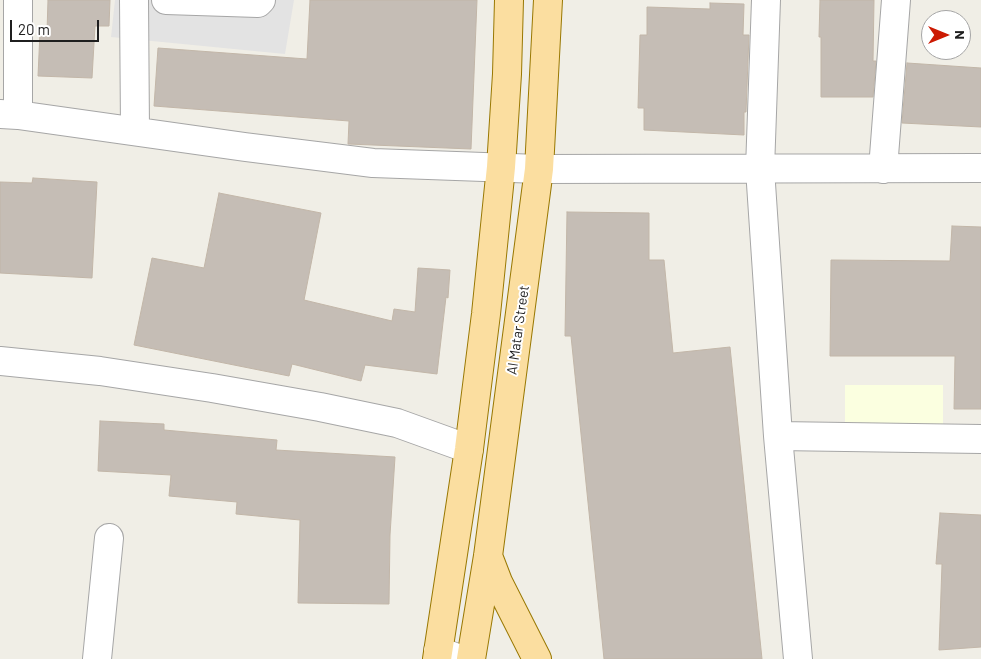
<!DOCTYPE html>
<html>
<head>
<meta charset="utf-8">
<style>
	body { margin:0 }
	#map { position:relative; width:981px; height:659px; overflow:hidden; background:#f0eee6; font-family:Barlow,sans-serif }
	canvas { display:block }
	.north { position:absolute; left:921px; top:10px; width:50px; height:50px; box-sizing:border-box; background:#fff; border:1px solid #a5a5a5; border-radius:50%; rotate:90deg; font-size:14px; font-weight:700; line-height:20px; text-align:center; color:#1f1f1f }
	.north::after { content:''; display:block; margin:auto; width:18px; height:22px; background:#cc1a03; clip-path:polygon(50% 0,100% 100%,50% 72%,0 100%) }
	.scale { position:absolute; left:10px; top:20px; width:89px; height:22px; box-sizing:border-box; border:2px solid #1f1f1f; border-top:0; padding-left:6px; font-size:15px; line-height:18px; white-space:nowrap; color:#1f1f1f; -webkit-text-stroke:4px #fff; paint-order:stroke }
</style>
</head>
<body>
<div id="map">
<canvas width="981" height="659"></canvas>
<div class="north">N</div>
<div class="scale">20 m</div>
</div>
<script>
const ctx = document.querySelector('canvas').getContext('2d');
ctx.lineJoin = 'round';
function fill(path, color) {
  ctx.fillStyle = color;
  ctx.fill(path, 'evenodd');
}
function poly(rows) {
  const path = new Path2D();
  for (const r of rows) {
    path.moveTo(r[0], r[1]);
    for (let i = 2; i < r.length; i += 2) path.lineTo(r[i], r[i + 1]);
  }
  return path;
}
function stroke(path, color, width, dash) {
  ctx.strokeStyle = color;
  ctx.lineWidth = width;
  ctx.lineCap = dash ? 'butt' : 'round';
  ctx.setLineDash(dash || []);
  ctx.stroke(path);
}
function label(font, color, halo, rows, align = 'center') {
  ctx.font = font + ' Barlow,sans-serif';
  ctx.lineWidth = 4;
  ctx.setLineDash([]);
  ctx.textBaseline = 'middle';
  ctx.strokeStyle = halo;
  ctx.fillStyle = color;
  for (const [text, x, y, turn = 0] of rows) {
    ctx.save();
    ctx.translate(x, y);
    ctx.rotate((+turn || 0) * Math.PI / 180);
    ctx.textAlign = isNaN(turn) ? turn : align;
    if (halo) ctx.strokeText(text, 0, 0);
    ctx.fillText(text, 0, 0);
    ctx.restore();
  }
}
const education = poly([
	[845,385,943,385,943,427,845,427]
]);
const parking = poly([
	[115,0,294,0,285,54,111,37]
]);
const building = poly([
	[48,0,110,0,109,26,95,26,92,78,38,76,40,32,47,32,48,0],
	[310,0,477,0,471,149,348,144,349,121,154,106,158,48,307,59,310,0],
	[820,0,874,0,873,61,876,61,873,97,821,97,821,37,819,37,820,0],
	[710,3,744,4,743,35,749,35,746,112,744,112,744,135,644,130,644,108,638,108,640,35,647,35,647,7,710,9,710,3],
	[907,63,981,68,981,127,902,123,907,63],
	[33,178,97,182,92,278,0,273,0,182,32,183,33,178],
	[219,193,321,213,304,300,392,321,394,309,415,312,418,268,450,270,448,298,446,297,437,374,365,365,361,381,292,364,289,376,134,345,152,258,204,268,219,193],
	[567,212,649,213,649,260,664,260,673,353,730,347,762,659,604,659,571,336,565,336,567,212],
	[952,226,981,227,981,409,954,409,955,356,830,356,831,260,950,261,952,226],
	[100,421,164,424,164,430,277,440,276,450,395,457,390,535,389,604,298,603,300,520,236,514,237,502,169,496,171,475,98,471,100,421],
	[940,513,981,515,981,647,939,650,942,564,936,564,940,513]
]);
const minor = poly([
	[18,0,18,115],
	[134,0,135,130],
	[166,0,258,3,261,0],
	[766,0,760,169,778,436,798,659],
	[0,114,18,115,245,147,373,163,539,169,981,168],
	[883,169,896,0],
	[0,361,100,371,212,388,320,407,397,423,469,449],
	[778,436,981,439],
	[438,651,460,659],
	[97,659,109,538]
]);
const major = poly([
	[488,556,498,582,537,659],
	[437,659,469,449,486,314,501,167,507,74,509,0],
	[471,659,488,556,539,169,548,0]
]);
const streetNames = [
	["Al Matar Street",518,330,-82]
];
fill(education, '#fbffe0');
fill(parking, '#e3e3e3');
fill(building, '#c5bdb5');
stroke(building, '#c2b6a8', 1);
stroke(minor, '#a6a6a6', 30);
stroke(major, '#997802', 30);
stroke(minor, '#fff', 28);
stroke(major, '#fbdea0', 28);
label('14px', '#1f1f1f', '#fff', streetNames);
</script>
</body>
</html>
